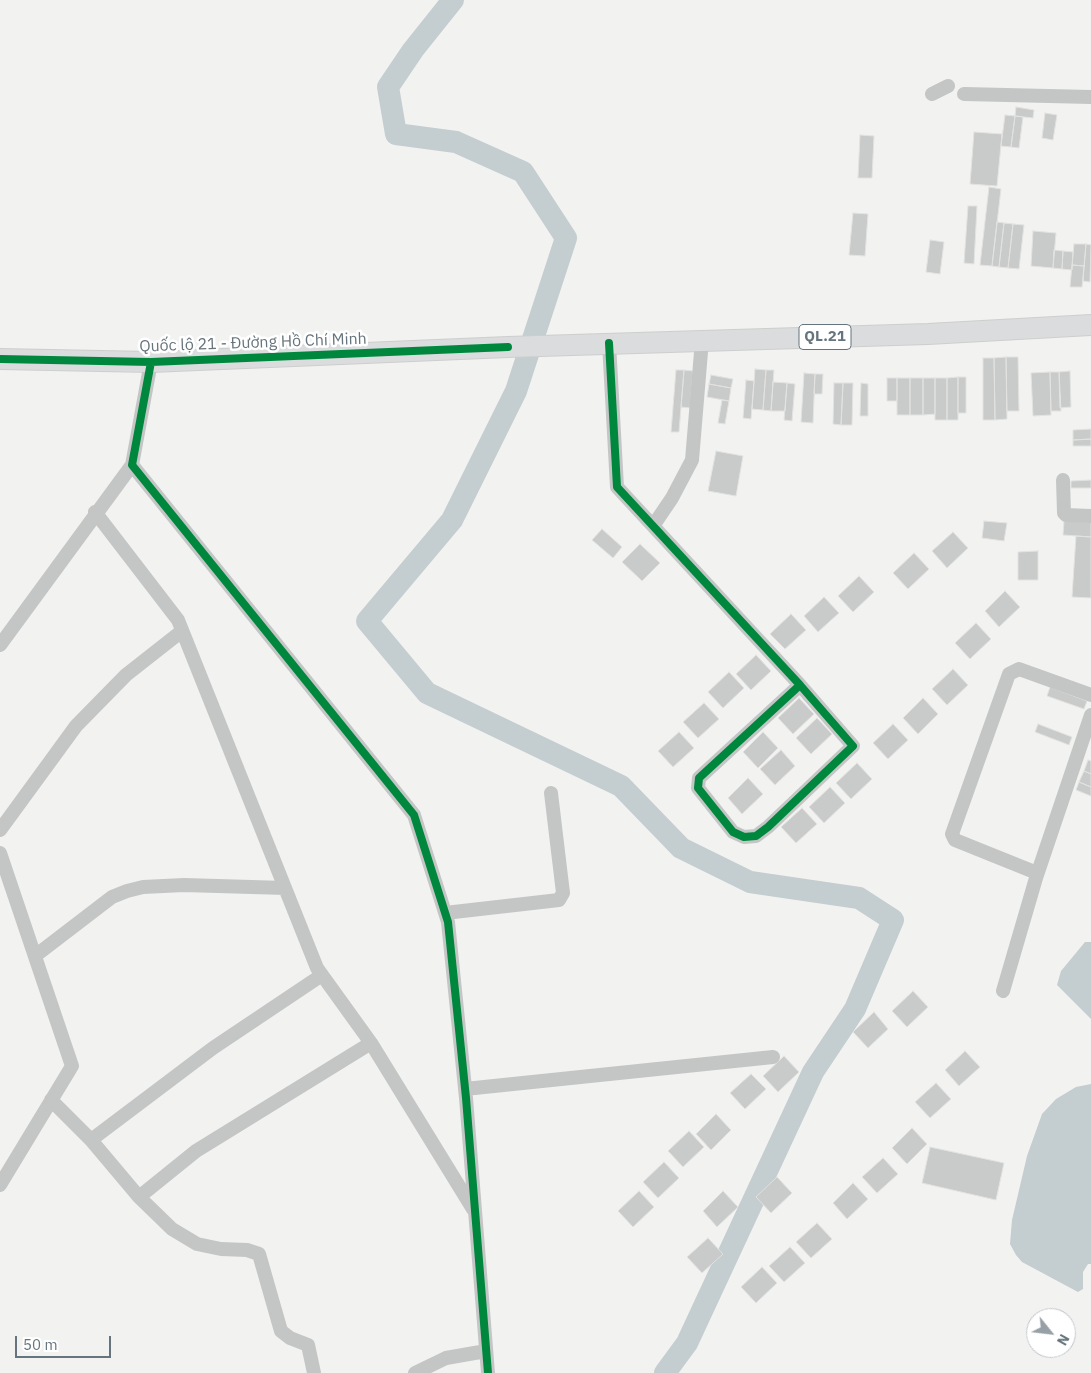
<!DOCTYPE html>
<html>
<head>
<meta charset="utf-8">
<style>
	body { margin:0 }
	#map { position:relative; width:1091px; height:1373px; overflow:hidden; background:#f2f2f1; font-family:"IBM Plex Sans",sans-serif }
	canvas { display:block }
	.north { position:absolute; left:1026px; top:1308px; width:50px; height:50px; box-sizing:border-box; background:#fff; border:1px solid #c2c7cb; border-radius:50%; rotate:119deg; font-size:14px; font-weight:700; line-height:20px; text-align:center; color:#66747d }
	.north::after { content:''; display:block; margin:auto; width:18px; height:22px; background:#97a0a6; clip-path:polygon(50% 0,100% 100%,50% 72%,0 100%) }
	.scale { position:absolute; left:15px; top:1336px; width:96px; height:22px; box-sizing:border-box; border:2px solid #66747d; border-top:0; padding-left:6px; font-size:15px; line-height:18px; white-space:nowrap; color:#66747d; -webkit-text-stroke:4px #fff; paint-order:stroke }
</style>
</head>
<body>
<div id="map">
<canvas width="1091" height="1373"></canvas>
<div class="north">N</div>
<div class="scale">50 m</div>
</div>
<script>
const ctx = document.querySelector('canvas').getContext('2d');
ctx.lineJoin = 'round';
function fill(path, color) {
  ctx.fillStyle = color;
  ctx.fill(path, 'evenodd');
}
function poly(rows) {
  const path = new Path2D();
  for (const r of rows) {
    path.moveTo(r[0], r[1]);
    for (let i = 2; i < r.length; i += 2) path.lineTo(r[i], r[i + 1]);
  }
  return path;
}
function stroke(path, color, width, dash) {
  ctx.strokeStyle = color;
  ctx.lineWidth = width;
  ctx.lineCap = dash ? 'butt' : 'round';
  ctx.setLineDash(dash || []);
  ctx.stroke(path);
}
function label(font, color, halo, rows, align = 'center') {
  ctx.font = font + ' "IBM Plex Sans",sans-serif';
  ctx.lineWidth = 5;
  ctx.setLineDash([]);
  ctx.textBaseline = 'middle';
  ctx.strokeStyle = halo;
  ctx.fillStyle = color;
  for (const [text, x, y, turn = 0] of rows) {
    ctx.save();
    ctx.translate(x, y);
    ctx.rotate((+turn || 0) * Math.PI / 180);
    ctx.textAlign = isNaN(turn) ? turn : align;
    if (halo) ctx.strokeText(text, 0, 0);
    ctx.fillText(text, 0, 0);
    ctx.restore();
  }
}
const water = poly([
	[1085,942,1091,942,1091,1019,1057,985,1061,971],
	[1091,1084,1091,1264,1088,1264,1083,1272,1083,1289,1078,1292,1022,1262,1016,1255,1010,1244,1012,1220,1027,1156,1042,1114,1056,1099,1076,1087]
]);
const river = poly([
	[453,0,413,50,388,87,396,134,456,142,523,172,566,238,516,391,452,520,367,621,427,693,621,786,681,848,750,882,859,898,893,920,855,1009,813,1072,687,1343,665,1373]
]);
const building = poly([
	[1016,107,1034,110,1033,118,1015,116,1016,107],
	[1045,113,1057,115,1053,140,1042,138,1045,113],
	[1005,115,1015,116,1011,147,1001,146,1005,115],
	[1015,116,1023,117,1019,148,1011,147,1015,116],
	[974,132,1002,134,997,186,970,184,974,132],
	[860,135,874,136,872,178,858,178,860,135],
	[989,187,1001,189,992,266,980,265,989,187],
	[968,206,977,206,974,264,964,263,968,206],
	[853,213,868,214,865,256,849,255,853,213],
	[997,222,1004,223,999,267,992,266,997,222],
	[1004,223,1013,224,1008,268,999,267,1004,223],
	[1013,224,1024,225,1019,269,1008,268,1013,224],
	[1033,231,1056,233,1053,268,1031,266,1033,231],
	[930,240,944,242,940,274,926,272,930,240],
	[1074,244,1086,244,1084,266,1072,265,1074,244],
	[1086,244,1091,245,1090,282,1083,281,1086,244],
	[1054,250,1063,251,1062,269,1053,268,1054,250],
	[1063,251,1073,252,1072,270,1062,269,1063,251],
	[1072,265,1084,266,1082,287,1070,287,1072,265],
	[1006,357,1018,357,1019,411,1007,411,1006,357],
	[1006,357,1007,419,995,420,994,358,1006,357],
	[983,358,994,358,995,420,983,420,983,358],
	[755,369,766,370,763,410,752,409,755,369],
	[676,370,684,370,679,432,671,432,676,370],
	[684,370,693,371,690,408,681,407,684,370],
	[766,370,774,370,771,411,763,410,766,370],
	[1070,371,1071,407,1060,408,1059,372,1070,371],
	[1050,372,1059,372,1061,411,1051,411,1050,372],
	[1050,372,1051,415,1033,416,1031,373,1050,372],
	[804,373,815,374,813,423,801,422,804,373],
	[815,374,823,374,822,394,814,394,815,374],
	[711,375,733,379,731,388,709,384,711,375],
	[958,377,966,377,966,413,958,413,958,377],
	[958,377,958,420,947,420,947,378,958,377],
	[887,378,897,378,897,401,887,401,887,378],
	[897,378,910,378,910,415,897,415,897,378],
	[910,378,923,378,923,415,910,415,910,378],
	[923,378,935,378,935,414,923,415,923,378],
	[935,378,947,378,947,420,935,420,935,378],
	[746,380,754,381,751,419,743,418,746,380],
	[773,382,787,383,785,411,771,411,773,382],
	[787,383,795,384,792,421,784,420,787,383],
	[834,383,843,383,841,425,833,424,834,383],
	[843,383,853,383,852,425,841,425,843,383],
	[861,383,868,384,868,416,860,416,861,383],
	[709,384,731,388,729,401,707,397,709,384],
	[722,400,729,401,725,424,718,423,722,400],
	[1091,429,1091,439,1073,440,1073,430,1091,429],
	[1091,439,1091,446,1073,446,1073,440,1091,439],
	[716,451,743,456,736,496,708,491,716,451],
	[1091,480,1091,488,1071,488,1071,481,1091,480],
	[984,521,1007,523,1004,541,982,538,984,521],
	[1064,521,1091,522,1091,537,1063,535,1064,521],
	[602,529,622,547,613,558,592,540,602,529],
	[953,532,968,548,947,568,932,551,953,532],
	[1076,536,1091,537,1091,598,1072,597,1076,536],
	[640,544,660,563,642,581,622,562,640,544],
	[1038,551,1038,580,1018,580,1018,552,1038,551],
	[914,553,929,569,908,589,893,573,914,553],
	[859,576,874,592,853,612,838,596,859,576],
	[1005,591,1020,607,999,627,985,611,1005,591],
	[824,597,839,613,818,632,804,616,824,597],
	[791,614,806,630,785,649,770,634,791,614],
	[976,623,991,639,970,659,955,643,976,623],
	[756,655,771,671,751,690,736,674,756,655],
	[953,669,968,685,947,705,932,689,953,669],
	[729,672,744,688,723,708,708,692,729,672],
	[1050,687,1087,701,1084,709,1047,696,1050,687],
	[799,698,814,714,793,734,778,718,799,698],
	[923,698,938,714,918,734,903,718,923,698],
	[704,703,719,719,698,738,683,722,704,703],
	[817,718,832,734,811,754,796,738,817,718],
	[893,724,908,740,888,759,873,743,893,724],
	[1038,724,1072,737,1069,745,1035,732,1038,724],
	[679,732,694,748,673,767,658,751,679,732],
	[763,732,778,748,758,768,743,752,763,732],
	[781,750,795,766,775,785,760,769,781,750],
	[1088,760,1091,761,1091,774,1084,771,1088,760],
	[857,763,872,779,851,799,836,783,857,763],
	[1084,771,1091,774,1091,787,1079,782,1084,771],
	[748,778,763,794,742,814,728,798,748,778],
	[1079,782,1091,787,1091,796,1076,790,1079,782],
	[830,787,845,803,824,823,809,807,830,787],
	[802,808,817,824,796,843,781,827,802,808],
	[913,991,928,1007,907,1027,892,1011,913,991],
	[874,1012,888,1029,868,1048,853,1032,874,1012],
	[965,1051,980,1067,959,1086,945,1070,965,1051],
	[784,1056,799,1072,778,1092,763,1076,784,1056],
	[751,1074,766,1089,745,1109,730,1093,751,1074],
	[936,1083,951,1099,930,1118,915,1102,936,1083],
	[716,1114,731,1130,711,1150,696,1134,716,1114],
	[912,1128,927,1144,907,1164,892,1148,912,1128],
	[689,1131,704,1147,683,1167,668,1151,689,1131],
	[930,1147,1004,1163,996,1200,922,1183,930,1147],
	[883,1158,898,1174,877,1193,862,1177,883,1158],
	[664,1162,679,1178,658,1198,643,1182,664,1162],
	[777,1177,792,1193,771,1213,756,1197,777,1177],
	[853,1183,868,1199,847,1219,833,1203,853,1183],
	[639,1191,654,1207,633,1227,618,1211,639,1191],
	[723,1191,738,1207,717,1227,703,1211,723,1191],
	[817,1223,832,1239,811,1258,796,1242,817,1223],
	[708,1238,723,1254,702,1273,687,1257,708,1238],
	[790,1247,805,1263,784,1282,769,1266,790,1247],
	[762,1267,777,1283,756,1303,741,1287,762,1267]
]);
const minor = poly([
	[932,94,948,86],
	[964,94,1091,97],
	[609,343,617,487,800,685,853,746,768,827,756,836,744,837,733,832,698,788,699,778,800,685],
	[151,362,132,465,414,815,448,922,466,1098,488,1373],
	[1063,480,1064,513,1066,515,1091,516],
	[95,512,178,620,317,968,371,1043,473,1209],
	[653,526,672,498,692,460,702,340],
	[0,645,132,465],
	[0,830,76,726,126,675,182,631],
	[0,853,72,1066,0,1185],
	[1037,873,955,840,952,834,1009,674,1019,669,1091,695],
	[445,913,559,900,563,893,551,793],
	[35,956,112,897,127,891,143,887,184,885,285,888],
	[1003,991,1036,878,1091,715],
	[465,1089,773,1057],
	[51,1100,91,1140,139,1197,172,1229,197,1244,221,1249,247,1250,259,1254,281,1331,290,1338,308,1345,314,1373],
	[91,1140,213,1048,322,975],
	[139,1197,196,1151,371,1043],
	[415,1373,446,1358,486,1351]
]);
const highway = poly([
	[0,359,151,362,508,347,928,334,1091,325]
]);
const cycleway = poly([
	[609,343,617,487,800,685,853,746,768,827,756,836,744,837,733,832,698,788,699,778,800,685],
	[0,359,151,362,508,347],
	[151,362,132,465,414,815,448,922,466,1098,488,1373]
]);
const shields = [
	[825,337,52]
];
const shieldNames = [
	["QL.21",825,337]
];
const streetNames = [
	["Quốc lộ 21 - Đường Hồ Chí Minh",253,343,-2]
];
fill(water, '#c4cdcf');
stroke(river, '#c4cdcf', 22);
fill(building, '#c9caca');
stroke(building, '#e2e2e0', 1);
stroke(highway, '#cecece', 22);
stroke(minor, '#c4c6c6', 14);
stroke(highway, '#dbdcdd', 20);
stroke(cycleway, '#00873e', 8);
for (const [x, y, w] of shields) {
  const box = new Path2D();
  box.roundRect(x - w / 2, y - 12.5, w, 25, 4);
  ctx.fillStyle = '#fff';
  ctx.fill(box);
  stroke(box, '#66747d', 1);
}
label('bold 15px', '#66747d', null, shieldNames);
label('16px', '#66747d', '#fff', streetNames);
</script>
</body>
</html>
